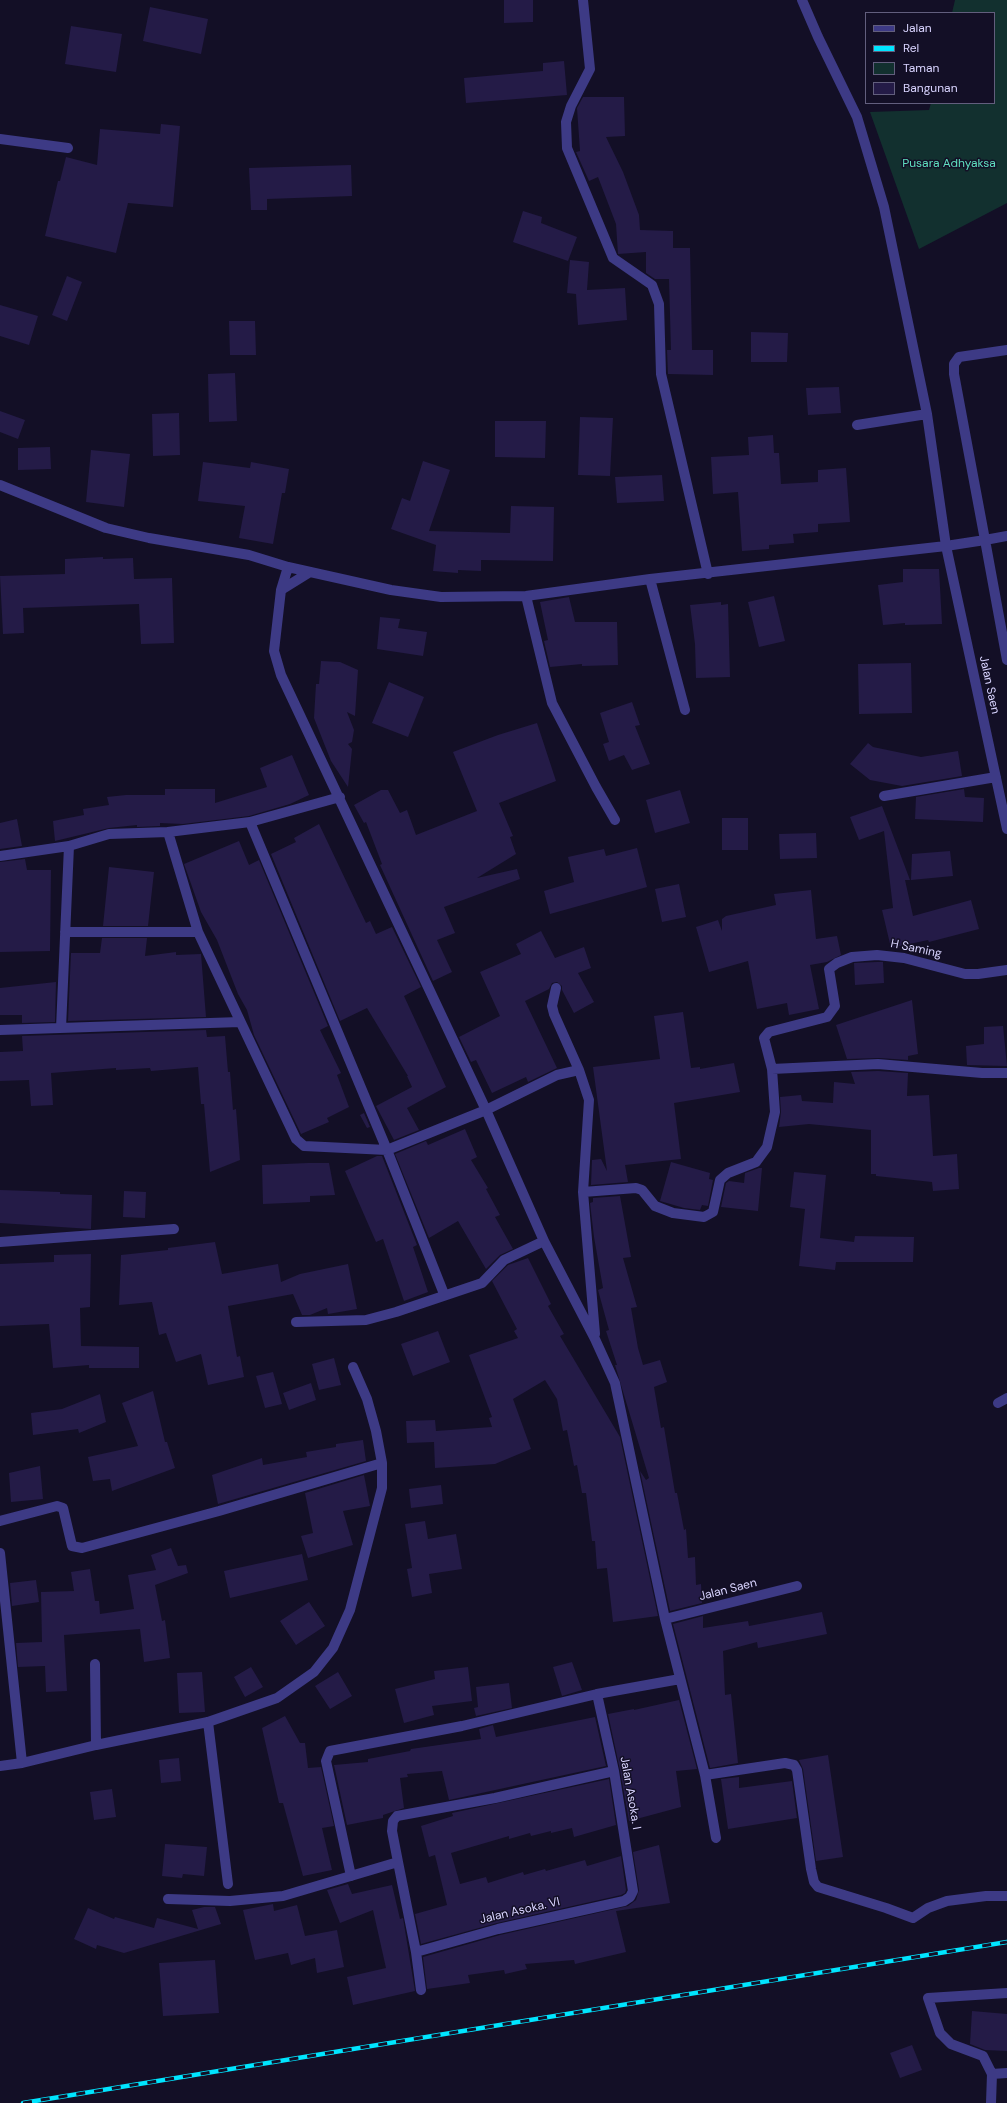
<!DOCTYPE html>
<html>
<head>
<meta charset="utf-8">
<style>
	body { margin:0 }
	#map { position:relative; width:1007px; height:2103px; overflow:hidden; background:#130f26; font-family:"DM Sans",sans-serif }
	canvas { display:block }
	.legend { position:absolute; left:865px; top:12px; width:130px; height:92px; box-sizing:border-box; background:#130f26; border:1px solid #625e7d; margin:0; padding:5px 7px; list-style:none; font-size:12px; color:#d9d4ff }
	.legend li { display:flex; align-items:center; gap:8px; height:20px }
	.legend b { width:20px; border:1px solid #625e7d }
</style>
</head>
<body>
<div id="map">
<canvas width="1007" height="2103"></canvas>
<ul class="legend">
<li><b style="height:5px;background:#3d3a85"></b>Jalan</li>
<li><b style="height:5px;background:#00e5ff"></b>Rel</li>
<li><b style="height:11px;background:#12302f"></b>Taman</li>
<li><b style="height:11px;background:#241b47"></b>Bangunan</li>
</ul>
</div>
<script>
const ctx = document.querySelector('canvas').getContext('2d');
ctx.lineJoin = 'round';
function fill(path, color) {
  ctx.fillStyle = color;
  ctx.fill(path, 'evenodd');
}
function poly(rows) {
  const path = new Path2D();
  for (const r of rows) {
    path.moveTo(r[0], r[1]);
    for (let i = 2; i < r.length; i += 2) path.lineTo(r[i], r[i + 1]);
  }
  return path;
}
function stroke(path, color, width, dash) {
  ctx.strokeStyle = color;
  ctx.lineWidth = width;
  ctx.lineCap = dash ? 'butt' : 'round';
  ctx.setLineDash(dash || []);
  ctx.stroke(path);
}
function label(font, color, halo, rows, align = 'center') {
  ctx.font = font + ' "DM Sans",sans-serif';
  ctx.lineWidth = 3;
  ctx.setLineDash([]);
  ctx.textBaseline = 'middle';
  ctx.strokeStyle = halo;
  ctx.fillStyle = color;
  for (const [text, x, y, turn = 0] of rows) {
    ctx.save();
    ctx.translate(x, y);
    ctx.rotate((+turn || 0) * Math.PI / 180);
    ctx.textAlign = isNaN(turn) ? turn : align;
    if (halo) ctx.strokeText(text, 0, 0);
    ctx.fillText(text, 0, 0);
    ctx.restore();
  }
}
const green = poly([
	[955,0,1007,0,1007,203,919,249,870,112,929,110,931,103,994,103,994,13,952,13]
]);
const building = poly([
	[504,0,533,0,533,22,504,23],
	[150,7,208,19,201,54,143,41],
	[71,26,122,34,116,72,65,64],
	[564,61,567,95,466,103,464,78,543,71,543,63],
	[583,97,624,97,625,136,606,137,623,172,639,215,640,230,673,231,673,248,690,248,692,350,713,350,713,375,668,374,667,350,671,350,669,279,655,279,646,273,646,252,618,254,616,224,598,177,589,181,576,152,580,151,577,108],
	[161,124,180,126,173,207,128,203,116,253,45,236,58,181,60,181,66,157,97,165,100,129,160,134],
	[351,165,352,196,267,199,267,210,251,210,249,168],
	[523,211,542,217,541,223,577,237,568,261,513,242],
	[570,260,589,262,587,290,625,288,627,320,578,325,576,294,567,293],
	[67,276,82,282,67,321,52,315],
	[0,305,38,316,29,345,0,336],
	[229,321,255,321,256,355,230,355],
	[751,332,788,333,787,362,751,362],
	[235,373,237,421,209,422,208,374],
	[839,387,841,413,808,415,806,388],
	[0,411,25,420,18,439,0,432],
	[179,413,180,455,153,456,152,414],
	[580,417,613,418,610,476,578,475],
	[495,421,546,421,545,458,495,457],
	[773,435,774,453,779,453,781,484,818,482,818,470,846,468,850,522,818,524,818,532,793,534,794,543,769,545,769,549,742,551,738,492,713,494,711,457,749,455,748,437],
	[50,447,51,469,18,470,18,448],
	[91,450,130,454,124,507,86,502],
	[423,461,450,470,429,531,510,533,511,506,554,507,553,561,481,560,481,571,458,570,458,573,433,571,436,545,391,529,402,498,410,501],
	[203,462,250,468,251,462,289,469,285,493,282,493,273,544,239,538,245,506,198,501],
	[662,475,664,501,617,503,615,477],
	[103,557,103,559,133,558,134,579,172,578,174,643,141,644,139,604,23,608,24,633,3,634,0,576,65,574,65,559],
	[903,569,939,569,942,624,905,625,905,623,883,625,878,585,903,582],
	[774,596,785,641,759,647,748,602],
	[569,597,575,622,617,622,618,665,582,666,582,664,550,667,544,641,548,640,540,602],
	[721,602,721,605,728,604,730,677,696,678,695,644,690,605],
	[380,617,400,619,398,628,427,632,423,656,377,649],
	[321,661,340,662,358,670,355,716,347,712,354,730,352,742,348,744,352,749,348,787,331,761,314,718,316,684,319,684],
	[911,663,912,713,859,714,858,664],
	[389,682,424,697,408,737,372,723],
	[632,702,640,725,635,726,650,764,632,770,624,755,609,761,603,744,609,742,600,713],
	[537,723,556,781,499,803,513,836,510,837,516,854,477,878,517,869,520,879,444,907,455,933,437,940,452,972,433,981,380,865,382,864,366,822,364,823,354,805,381,790,388,790,400,813,407,810,416,835,477,811,453,752,498,735],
	[868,743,873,747,921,757,958,751,962,776,902,786,870,780,850,764],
	[292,755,309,795,290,804,249,816,183,824,160,823,160,826,137,827,137,825,109,828,55,841,53,821,84,815,83,809,109,805,107,797,126,795,165,795,165,789,215,789,215,803,267,787,260,768],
	[964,789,965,797,984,798,983,822,915,819,916,797],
	[680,790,690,823,655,833,646,800],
	[882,806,910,880,905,880,913,916,971,900,979,929,929,942,928,940,891,948,882,910,893,908,884,831,859,840,850,817],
	[722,818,748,818,748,850,722,850],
	[17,819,22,846,0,849,0,823],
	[319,824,366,923,370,921,376,934,392,927,421,987,404,996,446,1087,407,1108,419,1130,394,1140,376,1106,412,1087,407,1076,408,1076,367,1008,340,1021,271,854,296,842,294,838],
	[816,833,817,858,780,859,779,834],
	[239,841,249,865,259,860,328,1026,320,1030,341,1073,337,1075,349,1107,327,1118,329,1122,301,1134,254,1035,247,1010,238,994,217,940,201,912,184,864],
	[637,848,647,887,550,914,544,891,574,882,568,857,604,849,606,856],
	[950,851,953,876,911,880,912,854],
	[25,859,27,870,51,870,50,951,0,952,0,862],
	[109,867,154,872,148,926,103,926],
	[679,884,686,917,662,922,655,889],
	[811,890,816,939,837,936,841,955,827,962,810,965,819,1009,789,1015,787,1003,757,1009,748,961,709,972,696,927,718,920,722,931,722,919,726,916,776,905,774,894],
	[541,931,555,958,584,947,591,968,578,973,594,1002,574,1013,562,990,562,986,557,982,552,983,549,989,525,1001,557,1068,528,1082,526,1077,492,1093,476,1060,471,1062,459,1037,500,1016,480,972,521,954,516,944],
	[102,938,147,938,145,956,176,952,176,955,201,954,206,1017,68,1021,71,953,100,953],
	[877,962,883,962,884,983,855,985,854,963],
	[56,982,55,1022,22,1023,22,1015,0,1015,0,988],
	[912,1000,918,1054,908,1056,908,1060,879,1058,847,1059,836,1025],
	[683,1012,691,1068,700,1067,700,1069,734,1063,740,1092,674,1103,681,1159,625,1165,628,1182,591,1185,592,1160,601,1159,607,1171,593,1067,660,1059,654,1016],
	[1003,1026,1007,1066,967,1065,966,1046,984,1044,984,1027],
	[206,1030,207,1037,225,1036,228,1072,230,1072,233,1110,236,1109,240,1160,210,1172,204,1104,201,1104,198,1067,151,1071,150,1068,116,1070,116,1068,51,1073,53,1105,31,1106,29,1080,0,1081,0,1052,23,1051,22,1036],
	[878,1071,908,1073,907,1096,929,1095,933,1156,957,1154,959,1189,933,1191,932,1182,876,1176,876,1174,871,1174,871,1130,809,1124,779,1127,781,1112,780,1097,801,1095,802,1101,833,1103,834,1082,855,1084,851,1072],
	[364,1113,370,1127,367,1128,360,1115],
	[465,1129,477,1157,471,1160,488,1188,486,1189,500,1215,495,1217,513,1249,500,1255,486,1269,458,1221,429,1238,395,1154,426,1141,428,1145],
	[377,1156,382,1156,417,1245,413,1247,428,1292,404,1301,383,1239,376,1242,345,1171],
	[671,1162,710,1173,709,1179,713,1180,708,1206,702,1205,700,1210,684,1208,660,1201],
	[308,1163,329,1163,335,1195,310,1196,310,1202,263,1204,262,1165],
	[759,1168,762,1168,758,1211,721,1207,726,1183,729,1181,744,1183,745,1173],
	[794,1172,826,1175,820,1238,854,1242,855,1236,914,1237,913,1262,836,1262,835,1270,799,1266,805,1209,790,1207],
	[0,1190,60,1192,60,1194,92,1195,91,1229,0,1223],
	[124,1191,146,1192,145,1218,123,1217],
	[620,1196,631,1257,623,1258,637,1307,631,1308,638,1348,643,1365,660,1360,667,1382,654,1387,661,1428,664,1427,675,1493,677,1493,684,1530,686,1529,688,1558,695,1557,696,1585,701,1584,702,1603,670,1611,640,1471,646,1480,649,1478,615,1365,617,1365,606,1331,609,1330,598,1290,603,1288,594,1237,590,1203,593,1202,593,1198],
	[215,1242,222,1274,278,1264,281,1282,300,1274,348,1264,357,1309,328,1314,327,1308,310,1315,302,1315,293,1294,228,1306,237,1357,240,1356,244,1377,208,1385,201,1354,176,1362,166,1333,159,1335,152,1302,119,1305,121,1255,168,1250,168,1248],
	[91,1254,90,1307,80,1308,81,1346,139,1347,139,1368,89,1368,89,1365,53,1368,49,1324,0,1326,0,1264,54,1262,54,1255],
	[528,1258,551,1304,548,1306,564,1334,560,1336,620,1437,658,1616,613,1622,607,1568,597,1569,595,1541,592,1541,586,1493,582,1493,577,1465,574,1466,567,1430,563,1431,557,1399,545,1380,513,1399,531,1449,495,1464,435,1468,434,1442,407,1443,406,1421,435,1420,436,1431,492,1427,489,1418,492,1417,469,1355,518,1338,514,1331,517,1329,492,1281,508,1265],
	[438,1331,450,1362,413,1376,401,1344],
	[334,1358,341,1385,319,1390,312,1364],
	[273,1372,282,1404,265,1408,256,1376],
	[311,1383,316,1400,289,1410,283,1393],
	[153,1391,165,1442,167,1442,175,1468,112,1491,110,1479,93,1481,88,1457,138,1446,122,1403],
	[100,1394,106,1422,79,1433,78,1429,33,1435,31,1413,62,1409],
	[363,1440,366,1461,218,1504,212,1475,262,1458,263,1465,307,1457,306,1452,336,1447,336,1444],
	[40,1466,43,1499,11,1502,9,1473],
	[364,1475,370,1506,343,1511,353,1545,308,1558,301,1536,313,1533,305,1493],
	[441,1485,443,1504,411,1508,409,1489],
	[425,1521,428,1539,456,1534,462,1569,429,1574,432,1593,412,1597,407,1569,412,1568,405,1524],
	[171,1548,178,1566,186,1565,188,1573,155,1585,162,1621,165,1620,170,1658,144,1662,140,1629,64,1635,67,1691,46,1692,45,1666,18,1667,16,1643,42,1642,41,1592,74,1591,71,1572,90,1569,95,1601,99,1601,100,1614,134,1609,128,1575,156,1570,151,1555],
	[302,1554,308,1580,230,1598,224,1571],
	[36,1580,39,1602,12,1606,10,1583],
	[309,1602,325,1626,296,1645,280,1621],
	[822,1612,827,1634,758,1648,757,1642,723,1651,725,1695,731,1694,738,1763,710,1768,673,1624,703,1616,703,1628,748,1621,749,1626],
	[572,1662,582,1690,562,1696,553,1667],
	[251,1667,263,1687,245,1697,234,1677],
	[468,1667,472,1701,432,1706,434,1715,404,1723,395,1689,435,1679,434,1671],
	[202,1672,205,1712,179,1713,177,1673],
	[338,1672,352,1696,330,1709,315,1686],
	[509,1683,512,1708,476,1716,474,1708,478,1707,476,1687],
	[679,1700,697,1769,676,1771,681,1807,629,1821,620,1770,608,1714,634,1709,634,1710],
	[285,1716,300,1743,305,1743,308,1768,321,1767,334,1826,322,1828,332,1870,303,1876,283,1803,279,1803,262,1728],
	[595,1717,606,1766,449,1800,442,1771,407,1774,408,1777,400,1778,404,1808,383,1815,383,1818,347,1825,334,1765,368,1762,368,1759,410,1751,411,1749,481,1739,479,1729,493,1725,496,1737],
	[828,1755,843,1857,816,1861,803,1769,799,1760],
	[179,1758,181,1781,161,1783,159,1760],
	[739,1777,739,1788,792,1781,797,1818,728,1829,721,1779],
	[609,1779,616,1825,574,1837,572,1828,551,1833,551,1831,531,1836,530,1833,509,1839,509,1836,451,1853,460,1884,486,1877,488,1883,523,1872,524,1875,545,1869,546,1871,585,1860,587,1866,621,1856,626,1890,625,1893,621,1895,497,1923,421,1944,415,1914,447,1905,435,1855,429,1857,421,1826,453,1816,452,1813],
	[112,1789,116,1817,94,1820,90,1792],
	[165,1844,207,1847,204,1876,183,1874,182,1878,162,1876],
	[659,1845,670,1903,616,1911,626,1952,575,1964,574,1960,525,1964,527,1969,505,1974,504,1970,468,1975,470,1983,427,1989,423,1957,500,1935,628,1906,636,1900,639,1890,633,1852],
	[348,1884,352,1894,392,1885,400,1919,403,1918,415,1991,353,2005,347,1977,386,1968,373,1910,340,1923,327,1890],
	[273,1904,274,1911,297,1905,305,1936,337,1930,344,1967,317,1973,315,1958,291,1965,288,1953,255,1960,243,1910],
	[204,1907,215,1907,221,1924,124,1953,97,1945,96,1949,74,1939,88,1908,114,1919,115,1917,154,1928,157,1918,198,1929,192,1910],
	[215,1960,219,2013,163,2016,159,1963],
	[972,2011,1007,2014,1007,2051,985,2050,970,2044],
	[912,2045,922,2070,900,2078,890,2053]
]);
const minor = poly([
	[583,0,590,69,571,106,566,122,567,148,613,258,652,285,659,304,661,374,708,574],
	[802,0,818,37,857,117,884,207,927,414,946,546,1007,829],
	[0,139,68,148],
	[1007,350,959,357,954,364,954,374,985,540,1007,536],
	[857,425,927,414],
	[0,485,106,528,149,538,249,555,288,567,391,590,441,597,526,596,650,579,946,546,985,540,1007,660],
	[288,567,281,590,274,651,281,675,486,1110,544,1241,595,1339,615,1383,665,1619,705,1775,785,1763,794,1765,797,1770,811,1869,814,1882,818,1887,886,1908,913,1918,928,1908,947,1901,986,1896,1007,1896],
	[650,579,685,710],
	[281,590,310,572],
	[526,596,552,703,596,787,615,820],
	[884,796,996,777],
	[250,822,387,1150,444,1294],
	[168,832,250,822,340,797],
	[0,856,69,846,109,834,168,832,198,932,296,1139,304,1146,387,1150,486,1110,557,1075,579,1070,589,1100,583,1192,595,1334],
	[65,932,198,932],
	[556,988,552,1006,554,1014,579,1070],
	[61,1028,69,846],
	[0,1030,240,1022],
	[772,1069,764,1038,769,1032,827,1017,835,1006,829,969,837,963,852,957,877,955,904,958,965,974,978,974,1007,970],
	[583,1192,636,1188,642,1190,655,1206,673,1213,704,1217,713,1212,720,1180,728,1173,756,1162,767,1147,775,1112,772,1069,878,1064,982,1073,1007,1073],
	[0,1242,174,1229],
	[296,1322,366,1320,396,1312,482,1283,504,1260,544,1241],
	[998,1403,1007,1398],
	[0,1521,57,1506,63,1508,72,1546,82,1548,219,1511,382,1463],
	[0,1553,22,1763],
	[665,1619,797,1586],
	[95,1664,96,1745],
	[208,1722,228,1884],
	[0,1766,22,1763,96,1745,208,1722,277,1698,314,1672,333,1648,350,1610,382,1488,382,1463,376,1431,367,1399,353,1367],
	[705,1775,716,1838],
	[398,1862,416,1952,421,1990],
	[351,1876,326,1761,330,1751,462,1726,597,1694,680,1679],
	[168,1899,230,1901,283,1896,398,1862,392,1831,393,1821,397,1816,495,1798,614,1771],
	[416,1952,498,1929,624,1901,630,1897,633,1891,614,1771,597,1694],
	[992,2074,1007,2073],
	[991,2103,992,2074,983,2056,951,2044,940,2033,928,1998,1007,1993]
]);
const rail = poly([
	[23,2103,1007,1942]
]);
const parkNames = [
	["Pusara Adhyaksa",949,164]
];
const streetNames = [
	["Jalan Saen",989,685,78],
	["H Saming",916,949,12],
	["Jalan Saen",728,1590,-14],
	["Jalan Asoka. I",630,1793,80],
	["Jalan Asoka. VI",520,1911,-13]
];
fill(green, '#12302f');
fill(building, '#241b47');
stroke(minor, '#3d3a85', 10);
stroke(rail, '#00e5ff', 4.5);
stroke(rail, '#130f26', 3, [9]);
label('12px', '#5fe0c0', '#130f26', parkNames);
label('12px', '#d9d4ff', '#130f26', streetNames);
</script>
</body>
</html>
